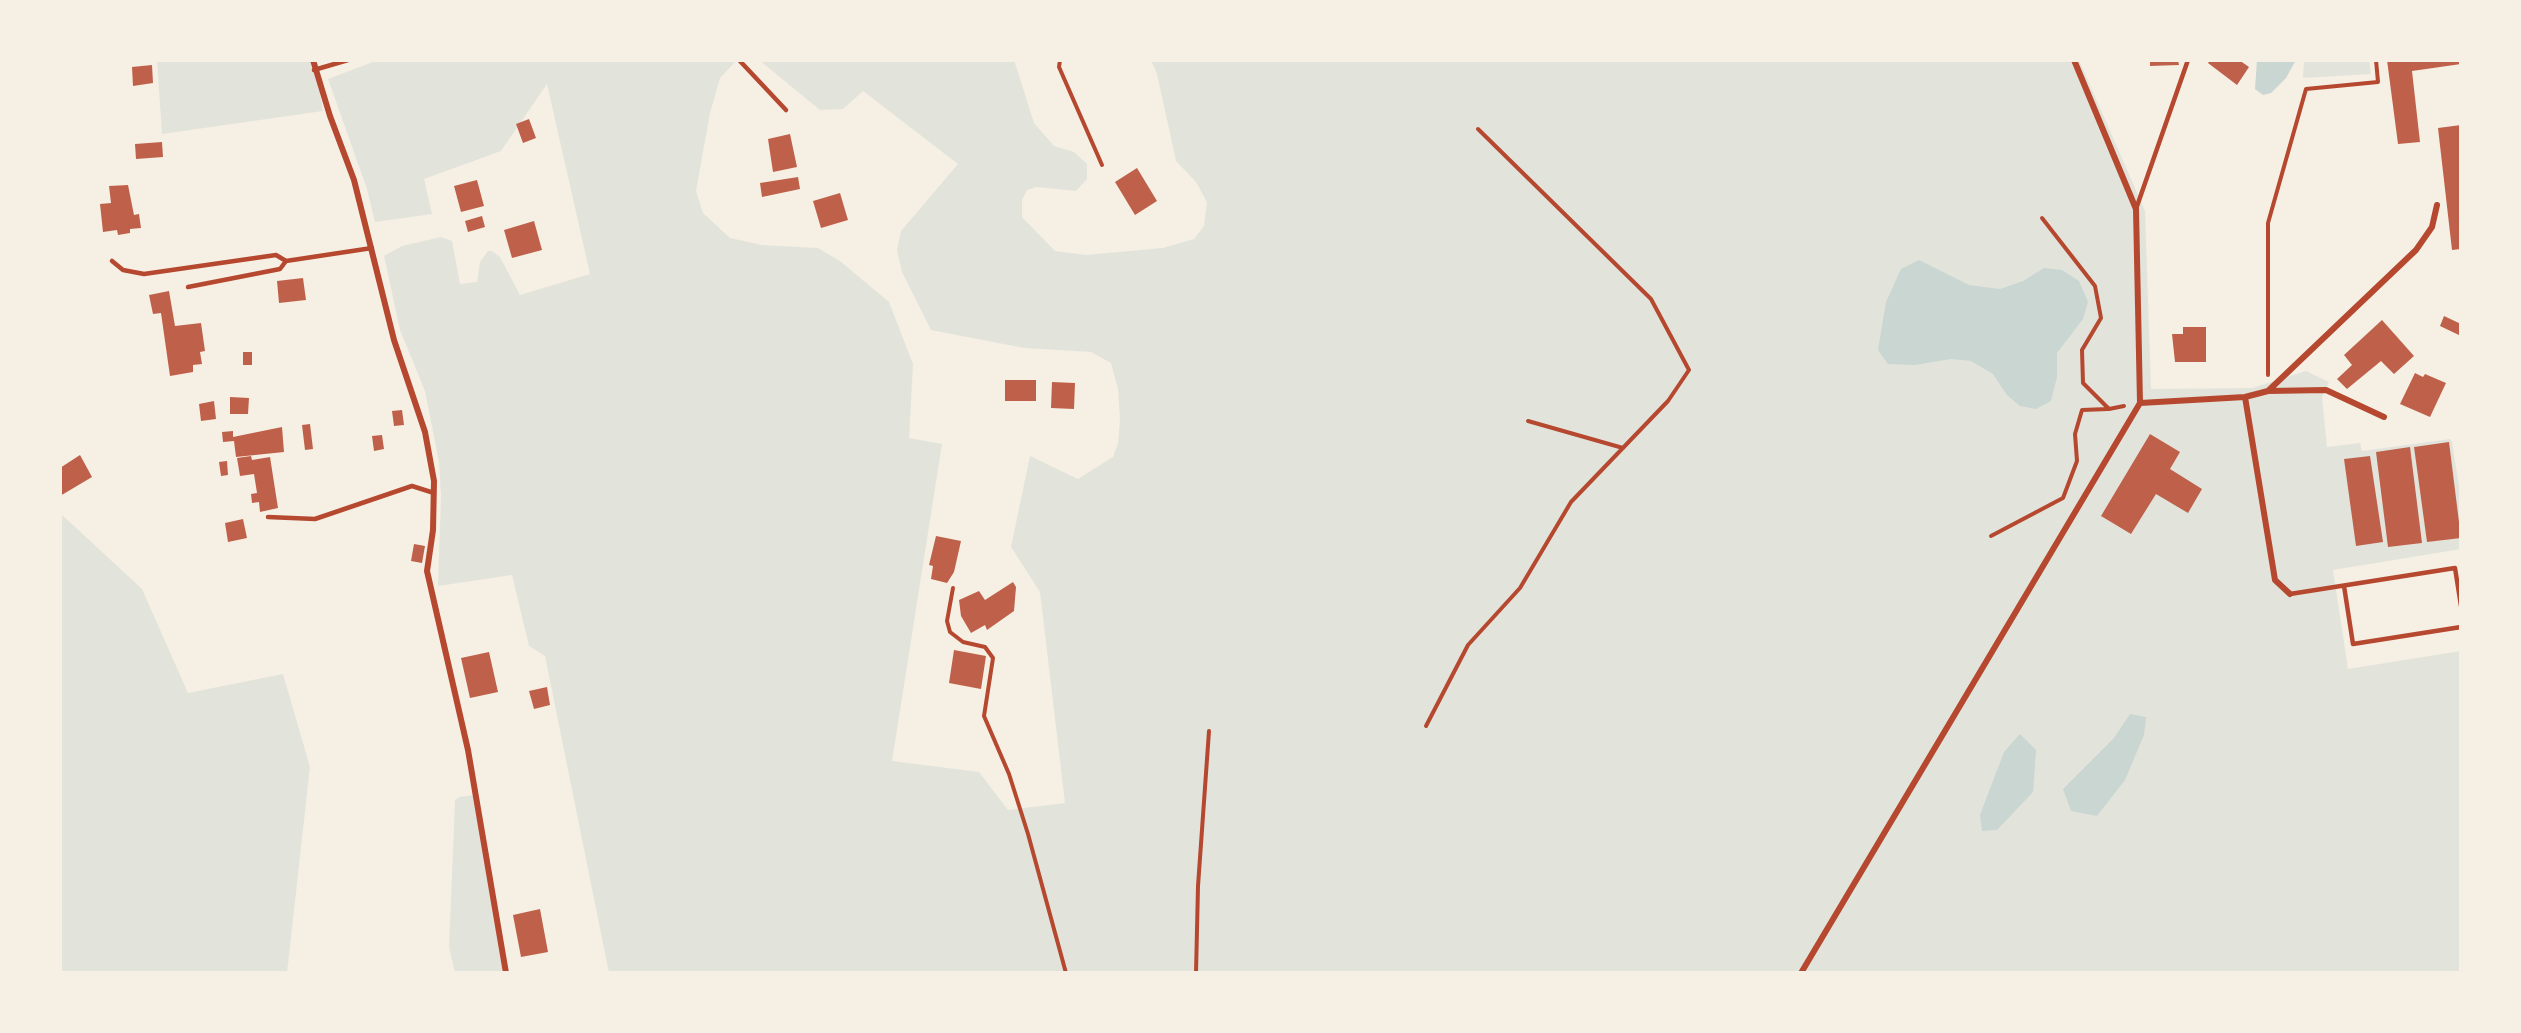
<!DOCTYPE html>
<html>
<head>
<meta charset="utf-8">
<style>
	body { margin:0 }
	#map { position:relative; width:2521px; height:1033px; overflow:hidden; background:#f6efe4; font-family:Roboto,sans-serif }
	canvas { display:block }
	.frame { position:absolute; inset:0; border:62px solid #f6efe4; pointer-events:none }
</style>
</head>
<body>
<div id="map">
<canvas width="2521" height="1033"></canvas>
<div class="frame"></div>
</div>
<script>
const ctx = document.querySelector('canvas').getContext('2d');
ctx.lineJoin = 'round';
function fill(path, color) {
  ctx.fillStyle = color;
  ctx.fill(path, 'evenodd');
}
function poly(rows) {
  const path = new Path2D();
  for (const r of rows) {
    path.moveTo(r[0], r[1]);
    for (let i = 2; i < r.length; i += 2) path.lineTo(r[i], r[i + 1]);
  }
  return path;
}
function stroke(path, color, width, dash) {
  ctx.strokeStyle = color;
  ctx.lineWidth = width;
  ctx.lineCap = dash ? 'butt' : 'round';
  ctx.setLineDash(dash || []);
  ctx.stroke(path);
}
const green = poly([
	[157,60,315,60,323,111,162,134],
	[378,60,737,60,720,78,710,113,696,191,703,213,730,238,762,245,818,248,840,261,889,302,913,364,909,438,942,444,892,761,979,772,1008,810,1065,803,1040,592,1011,547,1030,456,1078,479,1113,457,1118,443,1120,420,1118,389,1111,363,1091,352,1024,348,931,330,902,272,897,250,901,231,958,164,863,91,843,109,820,110,759,60,1014,60,1034,123,1054,146,1074,152,1087,164,1087,179,1076,191,1037,187,1027,190,1022,200,1022,217,1055,251,1086,255,1163,248,1194,239,1204,226,1207,202,1196,182,1176,161,1157,74,1151,60,2079,60,2145,211,2151,389,2252,388,2306,371,2329,382,2322,397,2327,447,2360,443,2362,451,2450,439,2452,442,2461,499,2461,549,2333,570,2348,669,2461,651,2461,973,609,973,545,656,529,646,512,575,438,586,441,496,439,462,425,391,400,330,384,256,402,246,441,237,452,241,460,284,477,282,480,262,488,251,492,251,500,257,520,295,590,274,547,84,501,151,424,179,432,214,375,222,367,189,328,79],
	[2304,60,2369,60,2371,74,2303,78],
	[60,513,142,589,188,693,283,674,310,767,287,973,60,973],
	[474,795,503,973,455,973,449,947,455,800,459,797]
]);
const water = poly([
	[2257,60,2296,60,2286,78,2271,93,2263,95,2255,89],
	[1919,260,1969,285,2000,289,2023,281,2044,268,2062,270,2079,281,2088,302,2083,319,2057,353,2057,377,2051,401,2036,409,2020,406,2007,395,1993,374,1971,361,1951,359,1915,365,1888,364,1878,350,1886,302,1901,269],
	[2130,714,2146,717,2144,735,2125,780,2097,816,2071,811,2063,789,2114,738],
	[2020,734,2036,750,2033,792,1997,830,1982,831,1980,815,2004,752]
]);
const building = poly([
	[2150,60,2178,60,2179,65,2150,66],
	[2210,60,2239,60,2249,67,2237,85,2208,63],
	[2387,60,2461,60,2461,64,2412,71,2420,142,2398,144],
	[152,65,153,83,133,86,132,67],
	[529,119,536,138,523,143,516,124],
	[2461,125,2461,249,2452,250,2438,128],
	[790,134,797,167,773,172,768,139],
	[162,142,163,157,136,159,135,144],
	[1137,168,1157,201,1135,215,1115,182],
	[798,177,800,189,762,197,760,183],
	[477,180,484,206,461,212,454,186],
	[128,185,134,215,139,214,141,228,130,229,130,233,118,235,117,230,103,232,100,204,111,203,109,186],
	[840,193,848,220,821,228,813,201],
	[482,216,485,227,468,232,465,221],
	[534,221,542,250,512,258,504,230],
	[303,278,306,300,279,303,277,281],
	[169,291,175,326,201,323,205,351,200,352,202,364,193,365,193,372,170,376,161,313,153,314,149,295],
	[2444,316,2461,324,2461,336,2440,326],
	[2382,320,2414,356,2394,374,2381,361,2347,389,2337,379,2352,365,2344,355],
	[2183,327,2206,327,2206,362,2175,362,2172,334,2183,334],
	[243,352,252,352,252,365,243,365],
	[2415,373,2423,377,2425,374,2446,383,2430,417,2400,404],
	[1005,380,1036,380,1036,401,1005,401],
	[1052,382,1075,383,1074,409,1051,408],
	[230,397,249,398,248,414,230,414],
	[214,401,216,419,201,421,199,404],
	[402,410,404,425,394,426,392,411],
	[310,424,313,449,305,450,302,425],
	[282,427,284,452,236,457,234,441,223,442,222,432,233,431,233,437],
	[2150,434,2180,452,2170,469,2202,489,2188,513,2156,494,2131,534,2101,516],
	[382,435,384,449,374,451,372,436],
	[2449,442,2461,538,2427,542,2414,447],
	[2410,447,2422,543,2388,547,2376,452],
	[80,455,92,477,60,496,60,468],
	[251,456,252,460,270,457,278,508,260,512,259,502,252,503,251,494,257,493,254,474,240,476,237,458],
	[2370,456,2383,542,2356,546,2344,459],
	[227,461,228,475,221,476,219,462],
	[243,519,247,538,228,542,225,523],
	[936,536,961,541,954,572,947,583,931,579,933,566,929,565],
	[414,544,425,546,422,563,411,561],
	[1013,582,1016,587,1014,611,987,630,985,625,971,633,961,616,959,600,979,591,985,600],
	[954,650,986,656,981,689,949,683],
	[489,652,498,692,470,698,461,658],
	[547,687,550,705,534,709,529,691],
	[540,909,548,952,521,957,513,915]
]);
const path = poly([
	[1060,60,1059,67,1102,165],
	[2042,218,2095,286,2101,318,2082,350,2083,383,2109,409,2124,406],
	[2268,375,2268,223,2306,89,2378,82,2376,60],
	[1528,421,1623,448],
	[1991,536,2063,498,2077,461,2075,434,2082,410,2108,409],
	[953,588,947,621,950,632,963,642,985,647,993,658,984,716,1009,774,1028,834,1066,973],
	[1426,726,1468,645,1520,588,1571,502,1668,401,1689,370,1651,299,1478,129],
	[1196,973,1198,886,1209,731]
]);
const service = poly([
	[739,60,786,110],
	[314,70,348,60],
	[2136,209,2188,60],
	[112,261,123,270,144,274,276,255,286,261,372,248],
	[188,287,280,269,286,261],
	[268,517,315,519,412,486,434,493],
	[2344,586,2353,644,2461,627],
	[2290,594,2455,568,2461,606]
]);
const minor = poly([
	[313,60,330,116,354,180,394,340,425,432,434,481,433,530,427,571,468,750,506,973],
	[2268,391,2416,250,2432,227,2437,205],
	[2245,397,2275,580,2290,594],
	[2140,403,2245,397,2268,391,2326,390,2384,417],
	[1801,973,2140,403,2136,209,2074,60]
]);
fill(green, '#e2e4dc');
fill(water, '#c9d6d2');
fill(building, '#bf614a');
stroke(path, '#b5482f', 4);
stroke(service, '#b5482f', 4.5);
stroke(minor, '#b5482f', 6);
</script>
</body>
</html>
